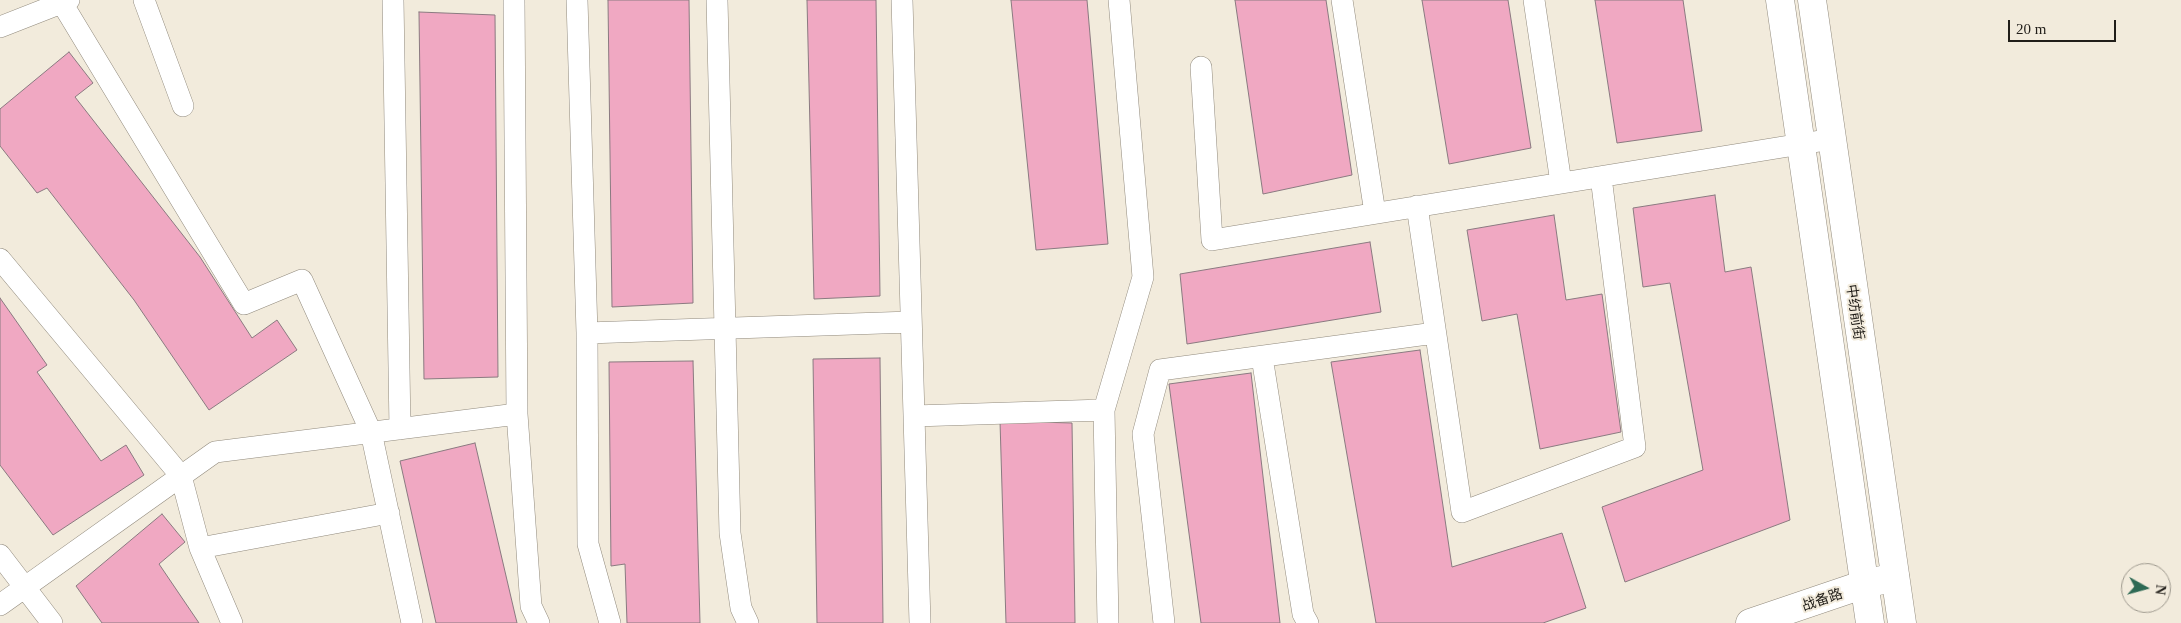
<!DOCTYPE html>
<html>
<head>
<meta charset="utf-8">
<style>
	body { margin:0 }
	#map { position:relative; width:2181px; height:623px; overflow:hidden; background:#f2ebdc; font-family:Georgia,serif }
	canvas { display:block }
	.north { position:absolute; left:2121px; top:563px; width:50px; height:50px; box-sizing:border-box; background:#f2ebdc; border:1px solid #9e998e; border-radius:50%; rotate:97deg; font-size:14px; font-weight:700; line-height:20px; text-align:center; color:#211e19 }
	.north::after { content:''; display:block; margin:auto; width:18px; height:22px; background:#2e6a55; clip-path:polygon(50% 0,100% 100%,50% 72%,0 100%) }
	.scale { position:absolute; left:2008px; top:20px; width:108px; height:22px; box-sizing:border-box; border:2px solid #211e19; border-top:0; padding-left:6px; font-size:15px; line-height:18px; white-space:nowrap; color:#211e19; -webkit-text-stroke:4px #f2ebdc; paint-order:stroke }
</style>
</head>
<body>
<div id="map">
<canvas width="2181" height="623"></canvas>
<div class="north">N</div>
<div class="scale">20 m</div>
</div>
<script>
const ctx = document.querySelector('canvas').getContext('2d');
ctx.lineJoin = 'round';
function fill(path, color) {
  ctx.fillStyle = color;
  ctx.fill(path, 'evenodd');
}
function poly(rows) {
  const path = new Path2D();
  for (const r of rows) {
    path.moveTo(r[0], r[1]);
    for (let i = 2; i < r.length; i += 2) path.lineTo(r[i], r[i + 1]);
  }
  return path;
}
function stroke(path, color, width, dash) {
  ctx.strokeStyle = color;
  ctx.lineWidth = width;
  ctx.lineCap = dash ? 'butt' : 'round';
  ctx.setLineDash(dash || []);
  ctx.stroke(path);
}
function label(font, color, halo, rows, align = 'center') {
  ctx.font = font + ' Georgia,"Noto Sans SC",serif';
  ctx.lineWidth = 4;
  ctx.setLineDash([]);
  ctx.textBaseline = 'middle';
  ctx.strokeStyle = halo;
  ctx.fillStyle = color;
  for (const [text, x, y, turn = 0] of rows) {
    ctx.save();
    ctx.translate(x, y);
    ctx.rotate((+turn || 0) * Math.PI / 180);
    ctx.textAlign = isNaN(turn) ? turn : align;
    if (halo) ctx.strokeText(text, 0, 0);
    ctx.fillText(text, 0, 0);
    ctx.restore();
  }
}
const building = poly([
	[608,0,689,0,693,303,612,307,608,0],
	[807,0,876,0,880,296,814,299,807,0],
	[1011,0,1087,0,1108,244,1036,250,1011,0],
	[1235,0,1326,0,1352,175,1263,194,1235,0],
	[1422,0,1508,0,1531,148,1449,164,1422,0],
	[1595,0,1683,0,1702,131,1617,143,1595,0],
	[419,12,495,15,498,377,424,379,419,12],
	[69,52,93,83,75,97,200,257,252,338,277,320,297,350,209,410,134,300,47,188,37,193,0,146,0,109,69,52],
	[1715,195,1725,272,1751,267,1790,520,1625,582,1602,507,1703,470,1670,283,1643,287,1633,208,1715,195],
	[1554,215,1566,300,1602,294,1621,432,1540,449,1517,314,1482,321,1467,230,1554,215],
	[1370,242,1381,312,1187,344,1180,274,1370,242],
	[0,298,47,365,37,372,101,461,126,445,144,475,53,535,0,465,0,298],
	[1420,350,1452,567,1562,533,1586,608,1543,623,1376,623,1331,362,1420,350],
	[880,358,883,623,817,623,813,359,880,358],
	[693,361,700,623,627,623,625,564,611,566,609,362,693,361],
	[1251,373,1280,623,1201,623,1169,384,1251,373],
	[1000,421,1072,423,1075,623,1006,623,1000,421],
	[475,443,517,623,436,623,400,461,475,443],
	[162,514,185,542,159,564,199,623,102,623,76,586,162,514]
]);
const service = poly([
	[144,0,183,106],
	[393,0,400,429],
	[514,0,517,414,531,606,539,623],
	[577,0,587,333,588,544,610,623],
	[717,0,730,533,741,608,748,623],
	[902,0,920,623],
	[1342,0,1375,213],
	[1534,0,1561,183],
	[62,3,244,304,302,280,371,432,412,623],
	[0,27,69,0],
	[1201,67,1212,240,1832,139],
	[1417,206,1462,512,1635,447,1601,177],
	[0,259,181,476,200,548,389,513],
	[587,333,911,322],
	[1262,357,1303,614,1308,623],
	[914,416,1104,410],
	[200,548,232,623],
	[0,555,52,623],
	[0,605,215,452,517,414],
	[1108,623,1104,410,1143,277,1119,0],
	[1164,623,1143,434,1160,370,1435,333]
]);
const minor = poly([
	[1750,623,1865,584,1895,577]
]);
const tertiary = poly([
	[1780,0,1870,623],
	[1812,0,1902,623]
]);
const streetNames = [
	["中纺前街",1856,312,82],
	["战备路",1822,599,-19]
];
fill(building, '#f0a8c2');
stroke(building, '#8a7a80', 1);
stroke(service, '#918a7d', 22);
stroke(minor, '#918a7d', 29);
stroke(tertiary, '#918a7d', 29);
stroke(service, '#fff', 21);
stroke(minor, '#fff', 28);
stroke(tertiary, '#fff', 28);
label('14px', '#211e19', '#f2ebdc', streetNames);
</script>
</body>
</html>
